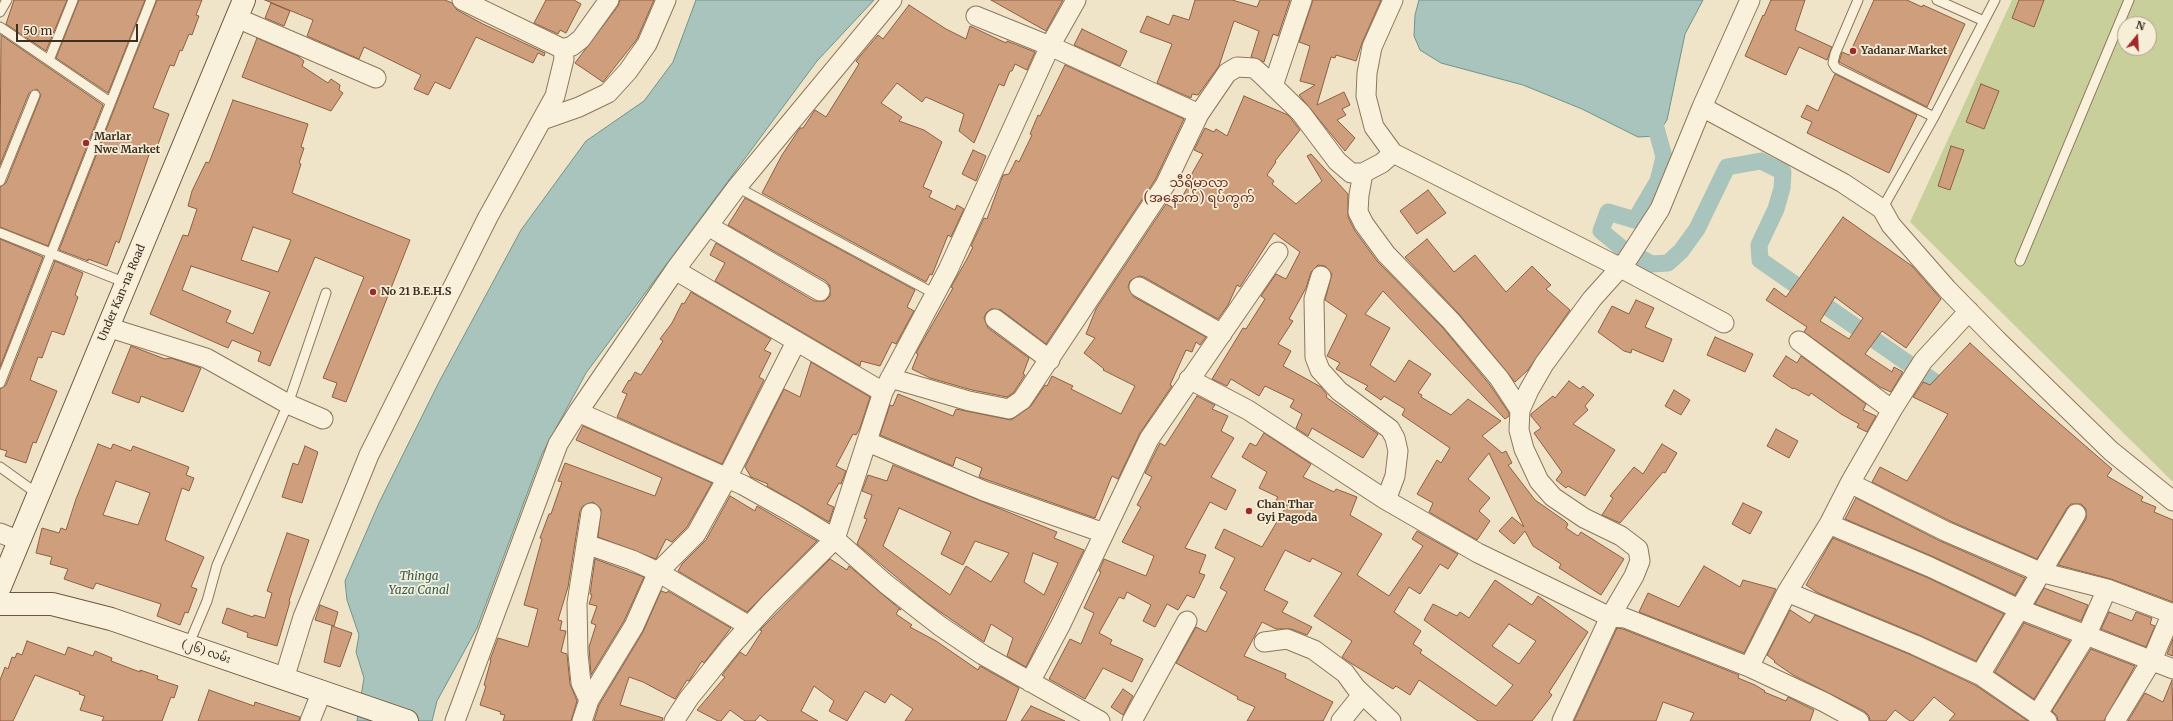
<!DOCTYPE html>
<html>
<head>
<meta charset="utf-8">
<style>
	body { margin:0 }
	#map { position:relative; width:2173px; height:721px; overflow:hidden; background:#f0e4c8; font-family:Merriweather,serif }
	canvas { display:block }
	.north { position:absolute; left:2117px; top:16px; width:40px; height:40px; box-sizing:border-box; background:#f7eed8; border:1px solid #ada18e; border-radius:50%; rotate:18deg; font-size:11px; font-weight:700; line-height:16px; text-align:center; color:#3d2e20 }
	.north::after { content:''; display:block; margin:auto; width:14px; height:18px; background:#9e2a2b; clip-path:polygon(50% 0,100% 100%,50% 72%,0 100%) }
	.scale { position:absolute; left:16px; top:24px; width:122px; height:18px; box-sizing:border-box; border:2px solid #3d2e20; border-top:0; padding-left:5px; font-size:12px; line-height:14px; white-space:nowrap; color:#3d2e20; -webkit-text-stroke:3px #f7eed8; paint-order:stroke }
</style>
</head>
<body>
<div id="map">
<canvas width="2173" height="721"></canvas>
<div class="north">N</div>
<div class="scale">50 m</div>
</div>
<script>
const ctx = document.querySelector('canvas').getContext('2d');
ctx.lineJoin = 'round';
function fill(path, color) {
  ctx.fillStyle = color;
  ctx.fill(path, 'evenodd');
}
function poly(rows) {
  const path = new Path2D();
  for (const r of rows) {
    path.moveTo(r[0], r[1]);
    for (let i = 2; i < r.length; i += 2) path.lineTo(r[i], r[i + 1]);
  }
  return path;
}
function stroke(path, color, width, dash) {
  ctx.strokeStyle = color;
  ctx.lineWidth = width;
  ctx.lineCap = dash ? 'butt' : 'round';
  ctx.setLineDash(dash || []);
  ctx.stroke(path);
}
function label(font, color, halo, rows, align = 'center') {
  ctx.font = font + ' Merriweather,"Noto Sans Myanmar",serif';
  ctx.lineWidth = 3.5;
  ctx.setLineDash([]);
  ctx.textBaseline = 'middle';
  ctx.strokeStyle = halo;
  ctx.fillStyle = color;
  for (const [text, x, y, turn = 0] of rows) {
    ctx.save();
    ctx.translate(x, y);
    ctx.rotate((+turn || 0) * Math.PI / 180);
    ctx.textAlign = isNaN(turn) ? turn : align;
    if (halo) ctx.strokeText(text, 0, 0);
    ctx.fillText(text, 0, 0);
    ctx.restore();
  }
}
const green = poly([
	[2012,0,2173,0,2173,482,1910,222],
	[2125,24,2149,24,2149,48,2125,48]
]);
const water = poly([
	[696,0,874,0,817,61,586,373,542,454,477,628,437,701,432,721,357,721,364,678,356,652,359,635,347,600,345,581,379,503,439,382,521,230,586,141,644,101,673,62,696,0],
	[1419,0,1703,0,1685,34,1667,120,1656,136,1638,137,1582,109,1523,85,1441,63,1420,50,1414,36,1415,15,1419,0]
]);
const canal = poly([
	[1652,113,1664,157,1658,181,1635,220,1608,212,1601,231,1623,249,1652,264,1668,263,1681,251,1697,229,1727,167,1761,161,1783,172,1782,188,1776,209,1759,245,1760,260,1952,394]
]);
const building = poly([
	[14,0,67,0,46,51,6,24,14,0],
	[79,0,145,0,108,93,56,58,79,0],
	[157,0,202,0,196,15,199,16,192,35,189,34,182,51,180,50,174,66,170,65,153,108,169,114,156,150,151,149,119,243,116,241,107,266,88,259,88,261,59,250,157,0],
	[265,0,445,0,452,3,457,10,483,24,545,53,544,56,538,53,533,63,476,37,450,89,435,82,428,95,414,89,421,75,364,47,359,59,307,36,313,20,265,0],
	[546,0,574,0,581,4,566,33,560,30,558,34,534,23,546,0],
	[620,0,654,0,637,39,603,82,575,63,618,6,620,0],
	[991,0,1063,0,1046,31,991,0],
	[1195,0,1232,0,1257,7,1260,0,1290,0,1278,36,1273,34,1264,62,1251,57,1259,31,1234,21,1219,66,1198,95,1192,94,1191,98,1157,83,1172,44,1140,32,1147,16,1169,25,1173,15,1189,20,1195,0],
	[1313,0,1381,0,1362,43,1356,61,1336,55,1335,58,1331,57,1317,105,1344,92,1350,105,1342,109,1346,115,1337,120,1355,138,1345,151,1299,95,1315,85,1300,81,1310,46,1299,42,1313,0],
	[1771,0,1805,0,1795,30,1832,47,1827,60,1799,47,1786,75,1745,56,1763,15,1764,16,1771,0],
	[1874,0,1907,0,1922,7,1923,5,1965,24,1927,107,1839,62,1842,52,1849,55,1874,0],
	[2019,0,2044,0,2034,27,2012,18,2019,0],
	[271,3,290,11,284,26,265,18,271,3],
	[909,5,946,29,966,39,970,26,1006,43,1007,41,1035,52,1027,70,1015,64,1012,71,1010,71,1004,86,999,84,974,143,959,131,964,114,926,97,922,102,897,83,881,103,902,117,899,121,924,130,942,142,923,187,932,191,929,197,955,210,957,205,964,209,951,237,948,235,932,275,930,274,926,282,762,193,782,155,800,128,803,128,815,110,826,117,859,64,856,61,878,35,883,39,909,5],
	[1082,29,1127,51,1120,66,1074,45,1082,29],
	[1,35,103,105,48,246,0,227,0,187,6,183,41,95,37,89,29,93,0,165,1,35],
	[257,38,298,56,304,61,302,66,328,83,331,79,340,85,339,90,343,93,331,111,242,77,257,38],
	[1065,65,1184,119,1155,180,1046,344,1001,310,991,309,986,313,984,318,988,328,1029,358,1023,374,1025,375,1014,392,1007,397,972,390,930,378,912,369,918,354,916,353,953,288,951,287,967,259,973,247,971,246,984,218,987,219,1003,175,1009,174,1016,160,1019,162,1032,135,1030,134,1038,115,1040,116,1065,65],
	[1835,74,1917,115,1889,173,1807,133,1812,122,1801,117,1807,105,1818,111,1835,74],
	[1981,84,1999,91,1984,129,1966,122,1981,84],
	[1244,96,1288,115,1300,130,1275,161,1276,162,1267,175,1274,181,1272,184,1296,204,1322,181,1307,156,1311,154,1348,194,1348,217,1355,231,1377,261,1443,328,1490,385,1509,413,1509,416,1505,419,1383,291,1365,314,1390,328,1370,365,1395,382,1409,360,1431,374,1418,393,1422,395,1421,397,1451,415,1468,399,1501,421,1482,436,1502,453,1506,451,1512,463,1508,465,1535,500,1565,521,1568,524,1566,528,1578,536,1581,532,1624,559,1601,595,1559,568,1561,564,1533,546,1525,531,1514,544,1499,531,1512,517,1524,527,1489,453,1468,479,1490,498,1479,511,1490,521,1477,540,1429,512,1433,503,1417,494,1437,460,1441,463,1450,448,1402,415,1405,409,1384,396,1381,400,1365,389,1368,386,1336,369,1340,363,1327,356,1347,315,1325,300,1332,274,1325,266,1318,265,1311,272,1306,288,1289,319,1293,321,1278,344,1291,351,1283,366,1321,387,1327,395,1326,397,1378,434,1363,458,1312,428,1308,436,1296,428,1302,414,1290,407,1294,400,1265,386,1259,396,1231,379,1227,386,1212,379,1243,328,1246,329,1265,299,1261,296,1276,274,1286,279,1300,252,1274,233,1240,287,1237,285,1228,305,1218,319,1144,277,1139,276,1130,281,1128,287,1134,297,1206,337,1200,345,1196,342,1192,352,1186,350,1170,385,1172,386,1140,433,1118,479,1112,476,1095,518,979,477,982,468,956,457,953,466,880,435,890,405,893,406,898,394,953,416,956,409,1011,420,1031,406,1045,385,1047,386,1052,376,1073,386,1071,389,1121,414,1135,386,1103,370,1104,369,1084,353,1095,338,1086,334,1096,309,1166,204,1175,209,1193,178,1190,177,1203,154,1194,150,1205,128,1214,132,1216,129,1227,136,1244,96],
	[233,100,308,124,301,147,304,148,299,163,301,164,292,193,410,240,346,402,332,397,337,383,323,378,364,277,315,257,270,366,258,361,261,352,232,340,228,348,150,314,183,235,188,236,197,209,188,206,192,191,206,162,209,163,233,100],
	[253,227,291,240,278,272,241,260,253,227],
	[191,266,270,292,253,334,226,322,231,311,182,290,191,266],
	[1951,146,1964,150,1950,190,1938,186,1951,146],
	[973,150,986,156,976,181,962,174,973,150],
	[1428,190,1446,213,1417,234,1400,211,1428,190],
	[745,198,915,290,907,307,914,311,896,344,892,342,880,366,861,361,860,366,715,281,725,263,710,255,716,243,814,301,825,301,830,296,830,286,826,281,728,225,745,198],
	[1843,217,1912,266,1941,299,1906,348,1882,331,1865,354,1892,372,1894,367,1903,372,1891,392,1880,387,1804,332,1807,327,1766,300,1774,288,1786,297,1843,217],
	[1835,297,1863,318,1849,339,1820,321,1835,297],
	[0,239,43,257,0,367,0,239],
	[1427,239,1454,272,1475,255,1506,292,1532,266,1551,285,1546,289,1570,310,1528,370,1515,382,1459,314,1405,257,1427,239],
	[55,261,83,273,75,295,78,297,64,335,52,331,42,358,38,357,30,380,57,391,36,443,33,442,26,463,5,456,7,451,0,449,0,389,6,385,55,261],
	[691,292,771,339,764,350,771,353,759,377,764,380,722,464,617,417,627,394,622,392,629,380,630,381,635,372,641,375,663,341,660,339,672,323,682,303,684,304,691,292],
	[1636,300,1654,308,1645,327,1672,339,1663,362,1632,349,1631,353,1624,351,1598,332,1612,306,1629,314,1636,300],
	[1715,337,1753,354,1745,372,1707,355,1715,337],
	[1970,343,2037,404,2112,469,2107,476,2143,497,2141,501,2156,507,2154,512,2173,520,2173,602,2111,579,2058,565,2086,519,2086,509,2081,504,2071,504,2067,508,2037,559,1950,521,1872,482,1880,467,1907,481,1948,414,1913,397,1923,382,1930,385,1970,343],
	[131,346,165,359,171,358,201,368,183,412,141,396,139,403,112,393,131,346],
	[1786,356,1797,363,1801,356,1866,404,1863,410,1876,416,1867,432,1857,427,1859,424,1841,414,1811,393,1809,396,1794,388,1793,389,1773,376,1786,356],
	[811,362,870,397,860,428,856,435,853,434,836,466,846,471,841,484,839,483,827,504,834,507,829,522,767,486,768,484,751,477,745,467,784,389,800,397,811,362],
	[1569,381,1580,389,1583,386,1594,395,1585,406,1588,410,1573,424,1615,450,1585,496,1568,486,1566,488,1556,480,1562,472,1534,433,1541,428,1531,416,1531,414,1553,396,1555,398,1569,381],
	[1674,390,1690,400,1681,415,1665,406,1674,390],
	[1197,396,1215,405,1212,409,1228,416,1221,431,1234,438,1211,477,1236,490,1226,510,1210,502,1185,548,1206,555,1199,573,1205,575,1194,598,1187,595,1178,610,1167,604,1155,627,1143,621,1151,605,1127,592,1124,599,1119,597,1099,633,1112,640,1110,644,1143,659,1132,682,1103,668,1085,699,1049,679,1070,639,1081,644,1094,613,1084,608,1101,572,1099,571,1104,559,1146,576,1154,556,1122,542,1141,507,1137,505,1152,477,1145,473,1160,443,1165,446,1197,396],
	[583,426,712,483,687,527,672,542,666,539,656,559,598,537,601,509,593,502,583,506,580,511,568,587,558,620,562,621,560,630,566,631,561,652,567,654,570,684,577,701,571,721,503,721,505,715,500,714,501,712,480,705,486,686,484,685,491,660,490,660,498,638,528,647,538,609,524,605,542,539,540,538,549,514,551,514,562,482,558,481,565,463,655,496,662,478,576,440,583,426],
	[1776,429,1798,441,1789,458,1767,446,1776,429],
	[1264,433,1311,464,1303,477,1334,492,1336,489,1357,497,1350,515,1382,534,1357,575,1389,596,1423,546,1412,539,1417,531,1458,554,1448,569,1440,564,1420,594,1409,587,1394,612,1421,631,1413,644,1422,650,1420,653,1496,706,1513,685,1424,620,1433,604,1457,616,1460,612,1469,618,1495,580,1532,605,1538,596,1588,632,1549,692,1552,695,1532,721,1478,721,1419,680,1410,695,1396,686,1393,689,1349,662,1342,657,1352,641,1314,616,1342,573,1312,558,1310,562,1285,550,1264,590,1288,602,1282,612,1312,627,1307,635,1291,629,1276,629,1262,622,1244,656,1286,674,1285,678,1333,702,1323,721,1247,721,1255,707,1237,699,1238,697,1176,663,1196,627,1206,632,1227,592,1220,588,1235,558,1215,548,1224,529,1262,547,1287,505,1276,500,1278,497,1259,488,1267,472,1242,457,1250,443,1256,446,1264,433],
	[1509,624,1536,641,1519,664,1492,646,1509,624],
	[98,444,111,449,113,444,131,451,133,446,189,467,186,475,194,478,189,491,182,488,165,540,204,557,191,587,197,589,188,613,185,612,180,625,157,616,161,604,96,583,93,589,64,579,68,569,50,564,52,557,36,553,42,528,59,533,61,528,66,530,76,499,98,444],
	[116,481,150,493,138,525,103,515,116,481],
	[1662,444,1677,453,1665,473,1663,472,1620,523,1602,515,1613,498,1610,496,1634,467,1643,474,1662,444],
	[305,446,318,452,302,503,282,497,293,463,298,465,305,446],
	[893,465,1057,532,1054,538,1084,550,1026,667,1007,656,1013,638,991,624,984,642,926,602,857,544,867,519,864,518,872,495,862,491,868,475,887,481,893,465],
	[899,508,951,532,941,554,963,565,975,541,1009,553,991,582,966,566,950,595,883,546,899,508],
	[1033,553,1058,563,1044,595,1024,582,1033,553],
	[730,496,755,511,757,506,817,541,747,612,678,571,682,564,706,540,730,496],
	[1856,498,1940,541,2025,578,2015,595,1934,557,1845,519,1856,498],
	[1743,503,1762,512,1750,534,1732,524,1743,503],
	[287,533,309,540,289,601,290,602,277,646,247,637,248,633,222,623,227,608,253,617,254,615,265,618,272,593,267,591,287,533],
	[1833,538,1926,577,2004,614,1976,661,1919,635,1818,593,1806,585,1833,538],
	[595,559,644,577,624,621,591,675,589,647,596,625,591,623,597,606,589,604,592,595,590,594,595,559],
	[830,559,847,570,849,566,901,610,899,609,896,614,912,625,910,627,936,641,978,670,980,666,1019,688,1006,721,905,721,913,709,891,694,885,703,865,691,847,721,829,711,834,701,814,686,801,711,818,721,768,721,760,715,755,721,745,721,730,710,721,721,718,721,697,710,725,677,722,675,740,652,746,656,762,631,760,630,830,559],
	[1704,566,1740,587,1743,580,1776,589,1744,653,1639,612,1648,593,1679,607,1704,566],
	[2044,588,2088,605,2081,621,2035,604,2044,588],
	[661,591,667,593,668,591,731,628,704,663,702,661,689,681,687,680,675,699,643,682,629,677,620,705,663,718,662,721,594,721,599,705,643,632,661,591],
	[320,605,338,612,334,626,315,620,320,605],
	[1790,610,1810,623,1815,615,1911,655,1975,685,2028,721,1949,721,1955,714,1934,697,1913,721,1910,721,1895,710,1886,721,1870,721,1869,716,1864,711,1793,675,1774,662,1775,661,1767,655,1790,610],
	[2109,612,2132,621,2136,612,2152,618,2150,624,2155,626,2146,647,2101,629,2109,612],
	[2024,623,2070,641,2034,699,1995,672,2024,623],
	[332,626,352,633,340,667,324,662,332,626],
	[1617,628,1623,629,1739,675,1738,678,1755,685,1765,691,1764,692,1786,701,1788,697,1814,710,1810,721,1690,721,1694,713,1663,702,1656,721,1574,721,1617,628],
	[2173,639,2173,656,2167,654,2173,639],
	[27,641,65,655,68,647,93,656,95,651,112,658,111,661,140,672,140,670,158,676,157,679,178,686,174,698,171,697,162,721,102,721,104,717,80,710,85,696,79,694,80,692,35,675,13,721,0,721,0,680,5,667,8,669,12,657,15,658,17,653,22,655,27,641],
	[2091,649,2135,666,2104,721,2058,721,2057,716,2052,711,2091,649],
	[2172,680,2173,721,2128,721,2145,693,2163,702,2172,680],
	[1123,689,1133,696,1123,715,1111,707,1123,689],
	[209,690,254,706,255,702,300,717,299,721,198,721,209,690],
	[1031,706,1065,721,1021,721,1031,706]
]);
const lane = poly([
	[1858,0,1835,54,1833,63,1836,68,1934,117],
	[1937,0,1984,21],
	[0,12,7,0],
	[0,27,110,102],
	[49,60,73,0],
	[0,181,35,95],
	[737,187,935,294],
	[1882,209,1934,117,1995,0],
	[0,233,126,283],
	[2020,261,2129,0],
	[0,383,151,0],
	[0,467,39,495],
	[188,646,207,601,217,565,288,404,326,293]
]);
const street = poly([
	[462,0,563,49,572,46,581,39,609,0],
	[1393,0,1372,47,1367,73,1366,96,1374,127,1393,153,1621,268,1724,323],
	[976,16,1050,46,1199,114],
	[237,18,376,78],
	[1273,86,1302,0],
	[1702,107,1843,183,1882,209,1891,225,1947,289,1997,340,2111,451,2173,501],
	[542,120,579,107,608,93,628,71,647,44,666,0],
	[1363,173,1359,195,1358,212,1364,224,1386,254,1451,321,1499,378,1520,410],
	[708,226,820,291],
	[675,270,883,392],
	[1321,276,1314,299,1315,357,1320,370,1339,391,1390,429,1395,438,1398,451,1395,476,1386,500],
	[1139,287,1222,334],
	[995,319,1050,360],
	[107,327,206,358,288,404,323,419],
	[1799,341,1892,410],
	[890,378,969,401,1009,409,1022,400,1165,185,1199,114,1227,73,1237,67,1254,68,1263,76,1301,113,1337,161,1351,173,1363,173,1382,163,1393,153],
	[1189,379,1248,410,1386,500,1478,553,1610,617,1634,576,1640,561,1638,549,1621,536,1584,518,1553,497,1539,481,1524,449,1519,430,1520,410,1529,390,1544,364,1592,299,1627,260,1660,209,1702,107,1750,0],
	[578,412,743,485,793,513,835,539,886,584,940,626,983,655,1100,721],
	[868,442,984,491,1104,533],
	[1850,483,1945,531,2040,572,2107,589,2173,614],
	[1829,524,1930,567,2019,609,2173,669],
	[0,533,20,541],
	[586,544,632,560,658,572,749,626],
	[1787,592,1915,645,1980,675,2047,721],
	[1264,642,1287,639,1314,650,1345,673,1356,688,1391,721],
	[1749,667,1787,592,1829,524,1850,483,1892,410,1923,361,1969,311],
	[1980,675,2076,514],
	[284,679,303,617,369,455,488,217,555,96,564,59,563,49],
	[1030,682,1061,624,1149,439,1278,252],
	[589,700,634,626,658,572,696,534,727,478,796,342],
	[2037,715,2087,634,2107,589],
	[310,721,322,691],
	[455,721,558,444,578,412,675,270,737,187,892,0],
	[582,721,589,700,581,683,578,654,577,603,591,513],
	[674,721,689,698,732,645,769,604,835,539,883,392,948,270,1050,46,1076,0],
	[1132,721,1187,621],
	[1341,721,1362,695],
	[1562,721,1610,617,1625,618,1749,667,1824,702,1859,721],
	[2115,721,2152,660,2172,613]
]);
const secondary = poly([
	[0,587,244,0],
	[0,604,52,604,111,619,407,721]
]);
const markers = [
	[1853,51,4,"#9e2a2b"],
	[86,143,4,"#9e2a2b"],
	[373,292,4,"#9e2a2b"],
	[1249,511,4,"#9e2a2b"]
];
const poiNames = [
	["Yadanar Market",1861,51],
	["Marlar",94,137],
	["Nwe Market",94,150],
	["No 21 B.E.H.S",381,292],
	["Chan Thar",1257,505],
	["Gyi Pagoda",1257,518]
];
const streetNames = [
	["Under Kan-na Road",122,293,-67],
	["(၂၆) လမ်း",206,652,19]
];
const waterNames = [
	["Thinga",419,577],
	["Yaza Canal",419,591]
];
const quarterNames = [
	["သီရိမာလာ",1199,183],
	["(အနောက်) ရပ်ကွက်",1199,198]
];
fill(green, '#c9cf9b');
fill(water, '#a9c4bc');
stroke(water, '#6f938a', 1);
stroke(canal, '#a9c4bc', 17);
fill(building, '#cf9f7d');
stroke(building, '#8d5f41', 1);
stroke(lane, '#8d765c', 11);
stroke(street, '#8d765c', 21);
stroke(secondary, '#6f573f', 24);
stroke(lane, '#faf1dc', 9);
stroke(street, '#faf1dc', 19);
stroke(secondary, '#faf1dc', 22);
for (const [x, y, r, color] of markers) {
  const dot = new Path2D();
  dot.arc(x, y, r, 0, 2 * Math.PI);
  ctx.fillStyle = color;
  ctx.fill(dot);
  stroke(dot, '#f7eed8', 1.5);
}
label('bold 11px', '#3d2e20', '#f7eed8', poiNames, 'left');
label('11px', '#3d2e20', '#f7eed8', streetNames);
label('italic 12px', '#2f5d5a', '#f7eed8', waterNames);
label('13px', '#6b2e1e', '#f7eed8', quarterNames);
</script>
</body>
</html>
